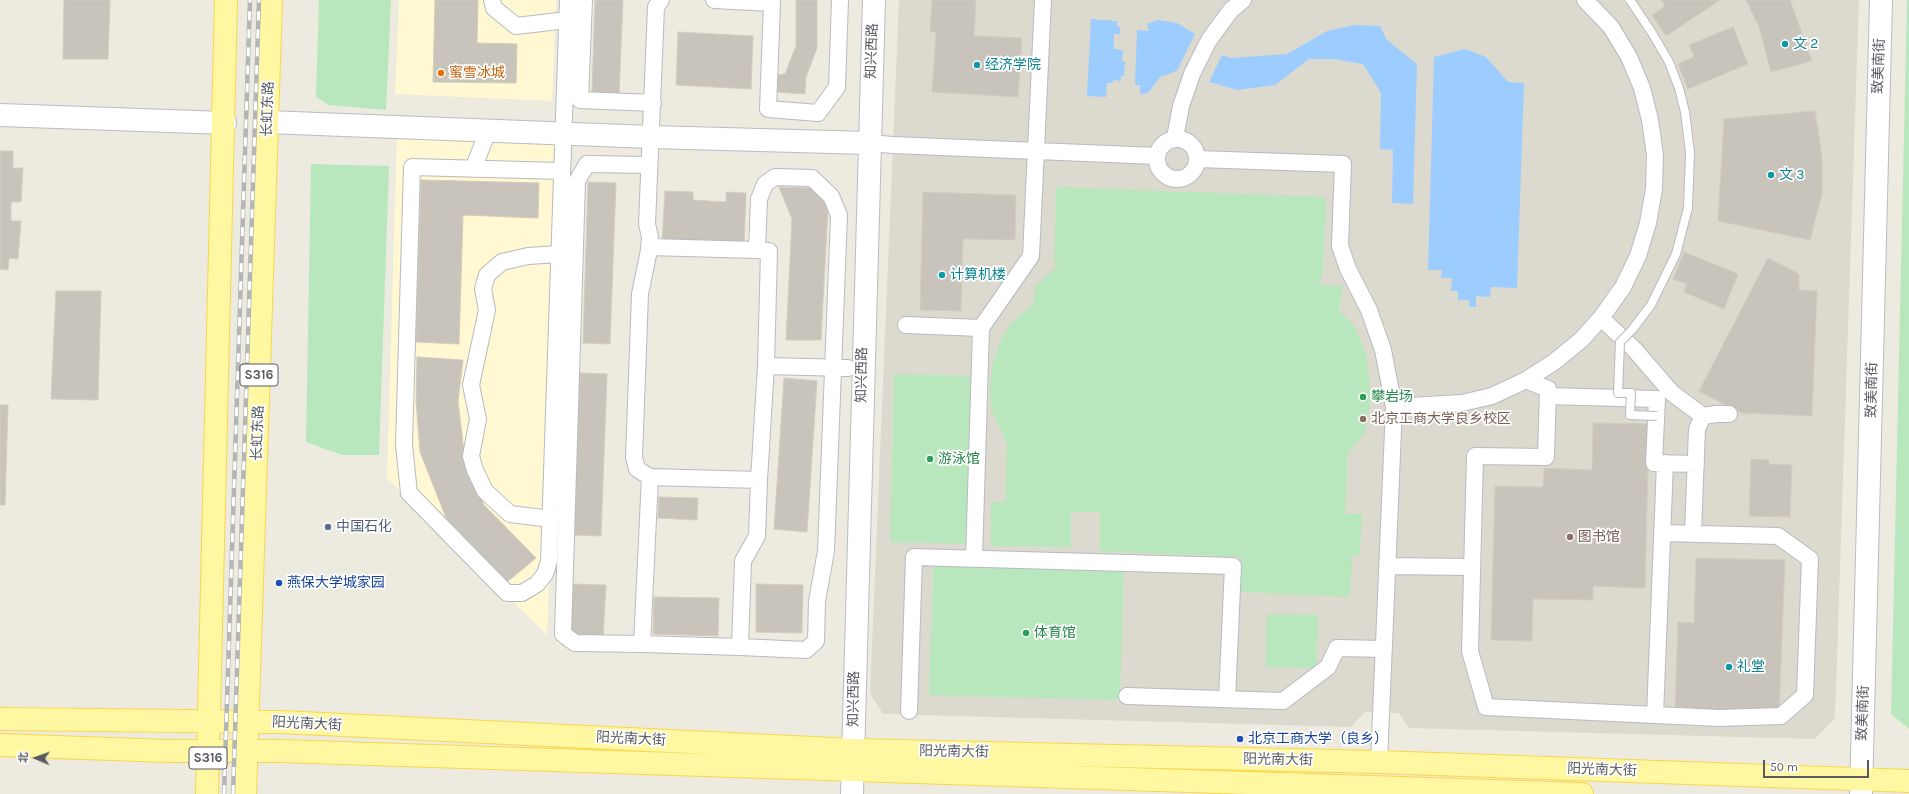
<!DOCTYPE html>
<html>
<head>
<meta charset="utf-8">
<style>
	body { margin:0 }
	#map { position:relative; width:1909px; height:794px; overflow:hidden; background:#edebdf; font-family:Karla,"Noto Sans SC",sans-serif }
	canvas { display:block }
	.north { position:absolute; left:16px; top:738px; width:40px; height:40px; -webkit-text-stroke:3px #fff; paint-order:stroke; rotate:272deg; font-size:11px; font-weight:700; line-height:16px; text-align:center; color:#585c62 }
	.north::after { content:''; display:block; margin:auto; width:14px; height:18px; background:#585c62; clip-path:polygon(50% 0,100% 100%,50% 72%,0 100%) }
	.scale { position:absolute; left:1763px; top:760px; width:106px; height:18px; box-sizing:border-box; border:2px solid #585c62; border-top:0; padding-left:5px; font-size:12px; line-height:14px; white-space:nowrap; color:#585c62; -webkit-text-stroke:3px #fff; paint-order:stroke }
</style>
</head>
<body>
<div id="map">
<canvas width="1909" height="794"></canvas>
<div class="north">北</div>
<div class="scale">50 m</div>
</div>
<script>
const ctx = document.querySelector('canvas').getContext('2d');
ctx.lineJoin = 'round';
function fill(path, color) {
  ctx.fillStyle = color;
  ctx.fill(path, 'evenodd');
}
function poly(rows) {
  const path = new Path2D();
  for (const r of rows) {
    if (r.length === 3) {
      path.moveTo(r[0] + r[2], r[1]);
      path.arc(r[0], r[1], r[2], 0, 2 * Math.PI);
      continue;
    }
    path.moveTo(r[0], r[1]);
    for (let i = 2; i < r.length; i += 2) path.lineTo(r[i], r[i + 1]);
  }
  return path;
}
function stroke(path, color, width, dash) {
  ctx.strokeStyle = color;
  ctx.lineWidth = width;
  ctx.lineCap = dash ? 'butt' : 'round';
  ctx.setLineDash(dash || []);
  ctx.stroke(path);
}
function label(font, color, halo, rows, align = 'center') {
  ctx.font = font + ' Karla,"Noto Sans SC",sans-serif';
  ctx.lineWidth = 3.5;
  ctx.setLineDash([]);
  ctx.textBaseline = 'middle';
  ctx.strokeStyle = halo;
  ctx.fillStyle = color;
  for (const [text, x, y, turn = 0] of rows) {
    ctx.save();
    ctx.translate(x, y);
    ctx.rotate((+turn || 0) * Math.PI / 180);
    ctx.textAlign = isNaN(turn) ? turn : align;
    if (halo) ctx.strokeText(text, 0, 0);
    ctx.fillText(text, 0, 0);
    ctx.restore();
  }
}
const commercial = poly([
	[399,0,556,0,552,101,395,94],
	[397,136,567,142,547,635,387,478]
]);
const education = poly([
	[899,0,1859,0,1835,718,1815,739,1409,728,1399,713,1365,712,1351,727,883,714,870,693]
]);
const green = poly([
	[319,0,391,0,386,110,329,105,316,97],
	[1907,0,1909,0,1909,729,1891,714],
	[311,164,389,166,379,455,342,455,306,442],
	[1056,187,1326,197,1323,272,1319,285,1343,286,1339,311,1355,326,1366,354,1371,396,1365,433,1348,453,1345,514,1362,514,1360,555,1352,555,1350,597,1240,592,1241,557,1100,551,1100,512,1071,512,1071,547,991,546,991,502,1005,502,1007,443,991,410,990,389,992,365,1000,342,1010,324,1032,306,1036,286,1059,264,1054,263],
	[894,374,971,376,966,544,890,542],
	[933,566,1124,572,1120,700,929,695],
	[1267,614,1318,615,1316,668,1266,667]
]);
const water = poly([
	[1091,19,1117,21,1117,27,1120,27,1120,34,1114,34,1114,49,1123,50,1122,61,1125,62,1124,76,1121,76,1121,81,1113,80,1113,83,1107,83,1106,97,1087,96],
	[1158,20,1177,23,1195,34,1177,71,1160,77,1148,93,1140,94,1140,85,1135,85,1137,30,1149,31,1147,24],
	[1355,25,1380,26,1387,40,1417,64,1413,204,1392,203,1393,150,1380,149,1381,93,1363,64,1333,59,1309,59,1275,85,1237,90,1209,82,1222,55,1231,58,1287,54,1327,31],
	[1465,49,1486,57,1508,82,1524,83,1517,288,1491,287,1490,297,1476,296,1476,307,1469,307,1469,300,1458,300,1458,291,1451,291,1452,278,1441,278,1442,270,1428,270,1434,57]
]);
const building = poly([
	[64,0,110,0,108,59,63,59,64,0],
	[435,0,478,0,477,43,517,44,516,83,433,82,435,0],
	[595,0,623,0,619,94,592,93,595,0],
	[796,0,817,0,817,48,806,77,805,94,776,92,778,75,785,74,796,46,796,0],
	[932,0,976,0,974,36,1022,38,1018,97,932,92,936,32,930,32,932,0],
	[1661,0,1720,0,1666,36,1652,15,1665,6,1661,0],
	[1746,0,1790,0,1812,61,1771,72,1759,27,1746,0],
	[1733,27,1748,64,1688,89,1678,64,1694,57,1689,45,1733,27],
	[678,32,753,36,751,89,676,85,678,32],
	[1815,111,1822,157,1822,193,1810,240,1718,221,1724,119,1815,111],
	[0,151,13,151,13,168,23,168,21,202,11,202,11,221,21,221,18,259,9,258,8,270,0,269,0,151],
	[421,180,539,183,538,218,463,215,459,344,416,342,421,180],
	[588,182,616,183,610,344,583,343,588,182],
	[779,187,816,188,828,207,821,340,786,340,792,219,779,187],
	[665,191,693,192,693,200,726,202,726,192,746,193,744,246,662,242,665,191],
	[923,192,1016,195,1015,240,963,239,961,311,920,310,923,192],
	[1684,252,1738,274,1724,309,1684,292,1687,284,1673,279,1684,252],
	[1768,258,1799,274,1799,290,1817,291,1812,416,1741,413,1699,391,1768,258],
	[56,291,101,291,98,400,51,399,56,291],
	[417,357,463,360,458,401,464,452,484,505,536,558,507,582,449,525,420,452,416,401,417,357],
	[580,373,607,374,601,536,574,535,580,373],
	[784,378,817,381,807,532,774,529,784,378],
	[0,405,8,405,5,505,0,505,0,405],
	[1593,423,1649,424,1645,588,1593,586,1593,600,1533,599,1532,641,1491,640,1495,486,1543,487,1544,468,1592,470,1593,423],
	[1751,459,1769,460,1769,464,1792,465,1790,517,1749,516,1751,459],
	[659,497,698,498,697,520,658,518,659,497],
	[1696,558,1785,560,1779,714,1675,710,1678,622,1694,623,1696,558],
	[571,584,606,585,603,638,568,636,571,584],
	[756,584,803,585,802,633,756,632,756,584],
	[654,597,719,598,718,636,653,634,654,597]
]);
const street = poly([
	[492,0,494,8,516,26,567,20],
	[584,0,580,100,653,103],
	[661,0,656,7,647,224,650,237,649,250,640,294,634,457,637,469,650,477,759,480,766,366,848,368],
	[714,0,772,3,768,109,818,113,837,87,840,0],
	[1175,138,1181,106,1192,74,1209,40,1231,10,1243,0],
	[1177,159,20],
	[868,143,893,145,1157,156],
	[1197,159,1343,164,1340,246,1348,269,1369,310,1383,350,1394,407,1379,762],
	[473,169,488,131],
	[562,171,412,167,404,445,409,493,507,593,522,593,537,584,545,574,549,561,568,0],
	[649,247,757,250,759,199,765,184,775,177,812,178,831,196,839,215,826,551,817,601,816,641,806,650,740,647,743,561,757,536,759,480],
	[757,250,769,251,766,366],
	[1601,318,1634,349,1672,393,1703,416,1716,414,1729,414],
	[906,325,981,328],
	[1526,380,1548,389,1546,457,1475,456,1470,651,1486,707,1719,718,1781,716,1805,695,1810,559,1778,536,1662,533],
	[1548,396,1657,399,1654,463,1696,464],
	[1394,407,1462,403,1492,396,1526,380,1554,362,1581,340,1601,318,1623,287,1638,256,1648,223,1654,189,1655,155,1650,120,1642,88,1629,57,1611,27,1585,0],
	[650,477,642,644,740,647],
	[551,519,510,514,485,491,475,470,471,456,478,419,471,385,487,310,483,289,487,275,502,262,528,256,559,254],
	[1693,533,1697,429,1703,416],
	[974,559,981,328,1031,256,1043,0],
	[1388,566,1472,567],
	[642,644,575,643,563,634,577,181,587,164,649,165],
	[1127,696,1283,701,1328,667,1337,648,1384,649],
	[909,711,914,557,1233,566,1227,699],
	[1655,715,1665,463]
]);
const secondary = poly([
	[0,115,225,123],
	[267,122,651,137,868,143],
	[852,794,874,0],
	[1861,794,1881,0]
]);
const primary = poly([
	[0,719,281,722,853,750,1379,762,1909,781],
	[0,745,167,751,281,751,1582,794],
	[207,794,226,0],
	[245,794,271,0]
]);
const rail = poly([
	[224,794,250,0],
	[233,794,259,0]
]);
const laneBridge = poly([
	[1630,0,1652,33,1669,62,1679,88,1685,112,1690,153,1688,208,1676,254,1651,305,1632,330,1620,342,1618,393,1631,393,1630,415,1657,416]
]);
const markers = [
	[1785,44,4,"#0f9aa8"],
	[977,65,4,"#0f9aa8"],
	[441,73,4,"#e8710a"],
	[1771,175,4,"#0f9aa8"],
	[942,275,4,"#0f9aa8"],
	[1363,397,4,"#2e9e5b"],
	[1363,419,4,"#8d6e63"],
	[930,459,4,"#2e9e5b"],
	[328,527,4,"#5c6f8a"],
	[1570,537,4,"#8d6e63"],
	[279,583,4,"#1a4fb4"],
	[1026,633,4,"#2e9e5b"],
	[1729,667,4,"#0f9aa8"],
	[1240,739,4,"#1a4fb4"]
];
const shields = [
	[259,375,38],
	[208,758,38]
];
const shieldNames = [
	["S316",259,375],
	["S316",208,758]
];
const cultureNames = [
	["文 2",1793,44],
	["经济学院",985,65],
	["文 3",1779,175],
	["计算机楼",950,275],
	["礼堂",1737,667]
];
const streetNames = [
	["知兴西路",872,51,-88],
	["致美南街",1879,66,-88],
	["长虹东路",268,109,-88],
	["知兴西路",862,375,-89],
	["致美南街",1872,390,-89],
	["长虹东路",258,433,-88],
	["知兴西路",854,699,-89],
	["致美南街",1863,713,-88],
	["阳光南大街",307,724,3],
	["阳光南大街",631,739,3],
	["阳光南大街",954,752,1],
	["阳光南大街",1278,760,1],
	["阳光南大街",1602,770,2]
];
const foodNames = [
	["蜜雪冰城",449,73]
];
const leisureNames = [
	["攀岩场",1371,397],
	["游泳馆",938,459],
	["体育馆",1034,633]
];
const educationNames = [
	["北京工商大学良乡校区",1371,419],
	["图书馆",1578,537]
];
const serviceNames = [
	["中国石化",336,527]
];
const transitNames = [
	["燕保大学城家园",287,583],
	["北京工商大学（良乡）",1248,739]
];
fill(commercial, '#fff8d2');
fill(education, '#dcdace');
fill(green, '#b9e7bd');
fill(water, '#9dcdff');
fill(building, '#c8c4bc');
stroke(building, '#d2cdbd', 1);
stroke(street, '#b8bac0', 18);
stroke(secondary, '#b8bcc3', 24);
stroke(primary, '#fbd64a', 24);
stroke(street, '#fff', 16);
stroke(secondary, '#fff', 22);
stroke(primary, '#fff7a2', 22);
stroke(rail, '#b4b5b5', 4.5);
stroke(rail, '#fff', 3, [9]);
stroke(laneBridge, '#b8bac0', 10, []);
stroke(laneBridge, '#fff', 8);
for (const [x, y, r, color] of markers) {
  const dot = new Path2D();
  dot.arc(x, y, r, 0, 2 * Math.PI);
  ctx.fillStyle = color;
  ctx.fill(dot);
  stroke(dot, '#fff', 1.5);
}
for (const [x, y, w] of shields) {
  const box = new Path2D();
  box.roundRect(x - w / 2, y - 11, w, 22, 3);
  ctx.fillStyle = '#fff';
  ctx.fill(box);
  stroke(box, '#585c62', 1);
}
label('bold 13px', '#585c62', null, shieldNames);
label('14px', '#0d838f', '#fff', cultureNames, 'left');
label('14px', '#585c62', '#fff', streetNames);
label('14px', '#c56008', '#fff', foodNames, 'left');
label('14px', '#27864d', '#fff', leisureNames, 'left');
label('14px', '#785e54', '#fff', educationNames, 'left');
label('14px', '#4e5e75', '#fff', serviceNames, 'left');
label('14px', '#164399', '#fff', transitNames, 'left');
</script>
</body>
</html>
